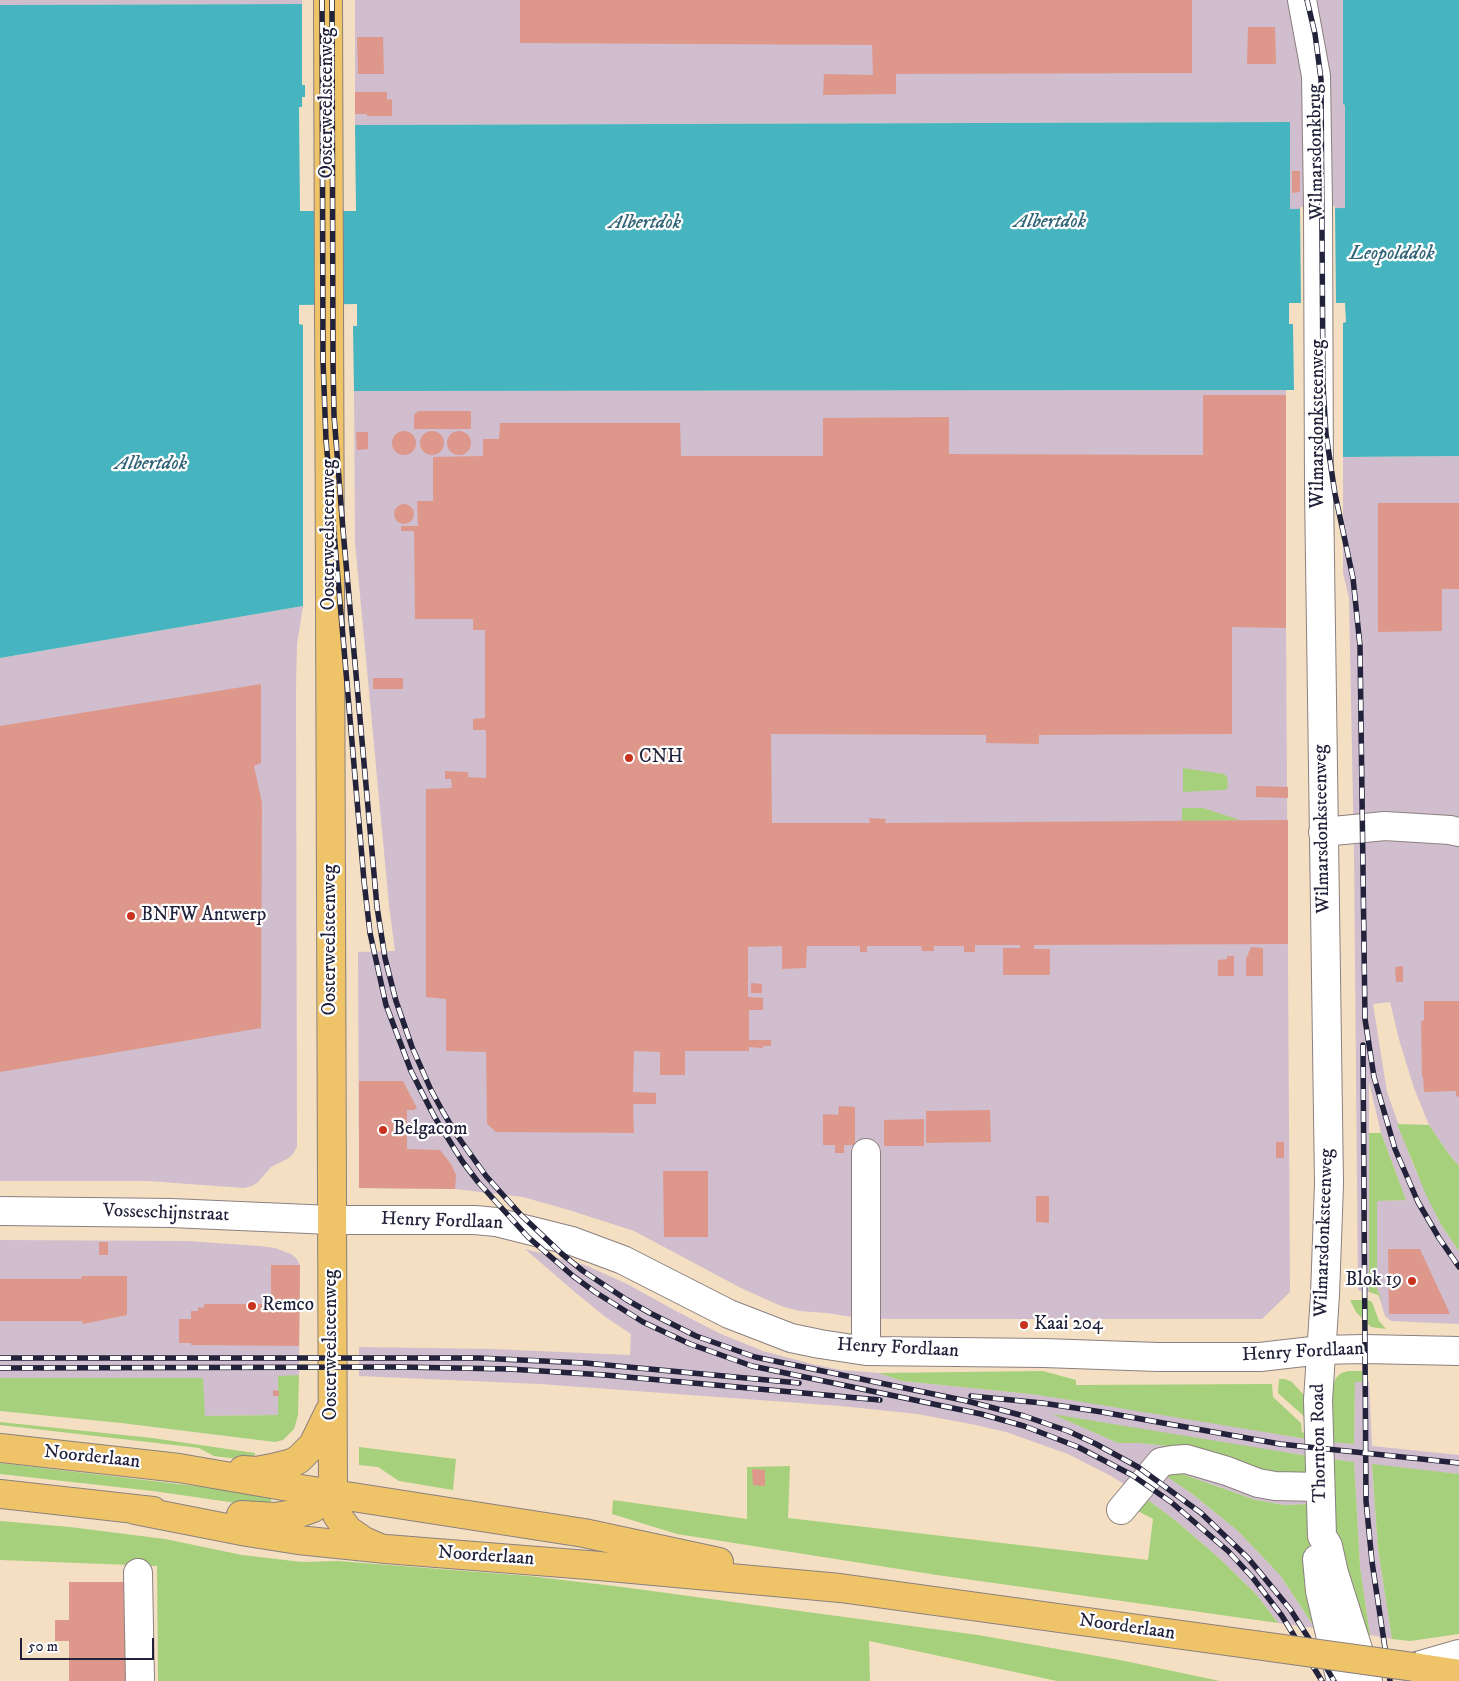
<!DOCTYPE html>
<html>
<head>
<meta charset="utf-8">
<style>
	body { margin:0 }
	#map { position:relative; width:1459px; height:1681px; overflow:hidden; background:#f4dfc3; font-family:"IM FELL DW Pica",serif }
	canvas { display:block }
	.scale { position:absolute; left:20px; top:1638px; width:134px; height:22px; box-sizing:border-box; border:2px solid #22223b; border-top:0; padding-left:6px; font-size:15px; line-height:18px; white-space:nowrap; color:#22223b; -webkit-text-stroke:4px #fff; paint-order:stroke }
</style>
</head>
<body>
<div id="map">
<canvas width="1459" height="1681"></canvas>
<div class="scale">50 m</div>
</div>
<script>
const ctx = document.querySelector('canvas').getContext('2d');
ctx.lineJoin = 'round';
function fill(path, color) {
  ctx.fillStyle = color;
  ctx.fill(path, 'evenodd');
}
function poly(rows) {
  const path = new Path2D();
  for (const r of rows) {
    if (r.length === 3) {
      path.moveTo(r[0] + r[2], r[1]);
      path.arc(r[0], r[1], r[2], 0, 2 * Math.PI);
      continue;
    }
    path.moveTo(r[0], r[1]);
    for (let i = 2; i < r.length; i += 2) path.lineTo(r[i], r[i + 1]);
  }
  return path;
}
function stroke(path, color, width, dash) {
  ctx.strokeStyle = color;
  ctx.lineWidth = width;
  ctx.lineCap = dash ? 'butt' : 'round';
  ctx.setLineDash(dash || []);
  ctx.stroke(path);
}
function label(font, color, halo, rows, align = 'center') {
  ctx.font = font + ' "IM FELL DW Pica",serif';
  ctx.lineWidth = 4.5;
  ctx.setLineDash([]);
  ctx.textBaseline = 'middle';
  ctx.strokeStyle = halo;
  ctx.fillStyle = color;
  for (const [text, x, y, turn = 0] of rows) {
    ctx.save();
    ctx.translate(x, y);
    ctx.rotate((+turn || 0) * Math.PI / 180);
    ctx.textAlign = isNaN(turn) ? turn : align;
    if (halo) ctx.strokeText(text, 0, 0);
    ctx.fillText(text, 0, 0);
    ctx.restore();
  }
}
const industrial = poly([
	[0,0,302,0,302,4,0,5],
	[355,0,1343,0,1343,104,1345,105,1345,209,1290,209,1290,122,355,125],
	[1286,390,1286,628,1290,1292,1262,1319,889,1319,852,1317,827,1313,799,1311,781,1306,741,1288,634,1231,569,1210,523,1197,455,1189,359,1188,358,952,395,951,389,905,355,542,354,391],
	[1459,456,1459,1166,1448,1153,1429,1125,1414,1088,1400,1043,1390,1002,1373,1004,1387,1092,1412,1162,1442,1226,1459,1251,1459,1324,1391,1321,1385,1316,1377,1290,1377,1201,1406,1200,1381,1133,1369,1082,1369,1292,1358,1290,1354,854,1349,598,1343,573,1343,457],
	[303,606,297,644,296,689,297,1147,293,1154,287,1159,271,1167,258,1182,252,1186,243,1188,149,1181,0,1181,0,658],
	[0,1240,187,1241,259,1246,275,1248,291,1254,296,1258,300,1265,299,1375,278,1377,279,1415,204,1416,203,1378,0,1378],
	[525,1249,585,1265,627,1284,676,1311,721,1334,763,1351,812,1364,841,1370,879,1373,902,1381,1031,1394,1122,1407,1307,1439,1354,1444,1355,1382,1369,1381,1372,1446,1459,1455,1459,1474,1372,1465,1378,1549,1392,1639,1370,1635,1360,1567,1354,1462,1252,1448,1055,1415,1118,1443,1139,1443,1188,1448,1267,1471,1309,1474,1309,1504,1284,1505,1256,1500,1176,1472,1161,1472,1191,1493,1238,1531,1280,1575,1315,1628,1278,1623,1256,1594,1219,1558,1176,1521,1140,1494,1111,1476,1068,1454,1006,1432,971,1424,917,1414,841,1406,540,1384,359,1376,359,1347,492,1349,630,1355,631,1334,604,1316,576,1293]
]);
const green = poly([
	[1183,768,1224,774,1227,777,1228,786,1226,790,1221,790,1183,792],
	[1182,808,1203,808,1240,820,1182,821],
	[1397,1124,1429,1125,1448,1153,1459,1166,1459,1251,1442,1226,1427,1197],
	[1369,1133,1381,1133,1406,1200,1377,1201,1377,1289,1382,1300,1378,1295,1369,1292],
	[1350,1300,1368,1300,1372,1302,1379,1321,1386,1329,1371,1327,1356,1312],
	[1043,1371,1076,1380,1076,1385,1272,1384,1273,1397,1301,1423,1302,1432,1306,1434,1307,1439,1077,1401,1031,1394,902,1381,879,1373],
	[1348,1371,1362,1371,1362,1382,1355,1382,1354,1444,1332,1442,1331,1390,1336,1378,1341,1373],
	[299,1375,298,1415,294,1429,283,1440,275,1442,121,1423,0,1411,0,1378,203,1378,205,1416,278,1415,278,1376],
	[1279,1379,1285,1379,1292,1382,1303,1394,1307,1401,1307,1419,1278,1393],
	[1052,1414,1308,1456,1309,1474,1267,1471,1188,1448,1139,1443,1118,1443],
	[0,1422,152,1438,255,1453,254,1461,214,1456,199,1448,191,1447,0,1425],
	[359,1447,456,1459,453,1490,399,1481,378,1467,359,1465],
	[1332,1459,1354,1462,1360,1567,1370,1635,1360,1634,1336,1553],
	[0,1463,221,1489,271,1498,271,1503,269,1507,264,1507,153,1491,0,1474],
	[1372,1464,1459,1474,1459,1634,1410,1641,1392,1639,1378,1549],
	[790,1466,788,1518,1148,1560,1153,1519,1132,1508,1140,1494,1176,1521,1219,1558,1256,1594,1278,1623,937,1575,677,1534,612,1514,613,1500,747,1519,747,1467],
	[1160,1472,1176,1472,1256,1500,1284,1505,1309,1504,1310,1557,1315,1628,1280,1575,1238,1531,1191,1493],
	[0,1521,70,1527,165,1539,242,1555,302,1562,338,1561,529,1576,622,1587,978,1635,1120,1660,1220,1681,1057,1681,869,1641,870,1681,158,1681,157,1566,0,1560]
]);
const water = poly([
	[1343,0,1459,0,1459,456,1343,457,1343,323,1346,322,1345,303,1289,303,1289,324,1293,324,1294,390,1286,390,354,391,353,326,357,326,357,304,299,305,299,324,303,325,303,606,0,658,0,5,302,4,302,85,305,85,305,97,302,97,302,107,299,107,300,211,356,211,355,125,1290,122,1290,209,1345,208,1345,105,1343,104]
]);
const pier = poly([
	[1335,206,1336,305,1301,305,1300,207]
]);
const building = poly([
	[520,0,1192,0,1192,73,896,74,896,94,823,95,824,74,873,75,872,45,520,43],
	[1248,27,1275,27,1276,64,1247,64],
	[357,37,383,37,384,74,358,74],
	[355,92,387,92,387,100,392,99,392,116,367,116,367,114,355,114],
	[1292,171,1300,171,1300,192,1292,193],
	[1203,395,1286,395,1286,628,1232,627,1232,734,1039,735,1039,744,986,743,986,735,771,734,772,823,870,823,869,818,886,819,885,823,1288,820,1288,944,1034,945,1034,949,1050,949,1050,975,1003,975,1003,948,1020,948,1020,945,975,945,975,952,964,952,964,946,934,946,934,951,922,951,921,946,867,946,867,952,860,952,860,946,807,946,806,968,782,969,782,946,748,947,748,997,763,998,763,1010,749,1010,749,1040,771,1040,771,1046,763,1046,763,1048,749,1047,749,1051,685,1051,685,1075,660,1075,660,1052,634,1051,633,1092,656,1093,656,1104,633,1104,634,1133,496,1132,487,1124,486,1052,446,1051,446,999,426,997,426,789,452,788,451,779,445,779,445,771,468,772,468,777,486,778,486,730,473,730,473,719,485,718,485,630,473,630,473,619,415,619,414,531,401,531,401,526,418,526,417,501,433,501,433,457,483,456,483,439,499,439,500,423,680,423,681,456,823,456,823,418,949,417,949,454,1203,455],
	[418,411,471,411,471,429,414,429,414,415],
	[459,443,12],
	[432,443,12],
	[404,443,12],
	[356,432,368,432,368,449,357,450],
	[1378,503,1459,503,1459,589,1442,589,1442,631,1378,632],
	[404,514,10],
	[373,678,403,678,403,689,373,689],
	[261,684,261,763,254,766,262,803,261,1028,0,1072,0,726],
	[1256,786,1288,787,1288,798,1256,797],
	[1251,947,1263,948,1263,976,1246,976,1246,959],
	[1227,956,1234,956,1234,976,1218,976,1218,960,1227,959],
	[1403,966,1403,982,1396,982,1395,967],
	[751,983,762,984,762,993,751,993],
	[1424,1001,1459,1001,1459,1097,1456,1096,1456,1091,1424,1092,1423,1077,1422,1077,1421,1021,1424,1020],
	[359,1081,403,1081,417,1108,414,1110,407,1110,407,1149,440,1150,451,1164,456,1175,455,1189,359,1188],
	[839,1106,855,1107,855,1145,844,1145,844,1153,835,1153,835,1145,823,1145,823,1114,838,1115],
	[990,1110,991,1142,926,1143,926,1111],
	[924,1119,924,1146,884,1146,884,1120],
	[1276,1142,1284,1142,1284,1158,1276,1158],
	[663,1171,708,1171,708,1237,664,1237],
	[1036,1196,1049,1196,1049,1223,1036,1222],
	[99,1242,108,1242,108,1255,99,1255],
	[1388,1249,1420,1249,1450,1314,1389,1314],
	[271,1265,300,1265,299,1346,191,1345,191,1343,179,1343,179,1319,191,1319,191,1311,198,1311,198,1307,204,1308,204,1304,271,1304],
	[82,1276,127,1276,127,1315,83,1324,82,1321,0,1321,0,1279,81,1279],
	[273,1390,279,1391,279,1396,273,1396],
	[752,1469,765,1470,765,1486,753,1485],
	[69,1582,126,1582,126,1681,69,1681,69,1641,55,1641,55,1620,69,1620]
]);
const minor = poly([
	[1302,0,1316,76,1318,205,1319,491,1329,1184,1325,1295,1318,1400,1322,1536,1328,1546,1334,1573,1368,1681],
	[1323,832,1385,826,1450,830,1459,832],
	[866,1153,866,1351],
	[0,1211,171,1213,331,1220,475,1220,496,1222,572,1241,623,1260,729,1314,791,1338,820,1344,866,1351,1044,1353,1158,1357,1260,1357,1321,1350,1364,1349,1459,1351],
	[1121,1510,1161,1462,1172,1460,1186,1459,1227,1471,1258,1483,1275,1486,1320,1487],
	[1317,1559,1320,1591,1341,1681],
	[138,1573,140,1681],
	[1414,1667,1459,1654]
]);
const major = poly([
	[328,0,333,1493,337,1515,348,1530,364,1541,380,1548],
	[0,1448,179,1468,301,1489,584,1533,719,1562],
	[243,1470,256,1471,272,1468,292,1463,299,1459,313,1445,329,1412],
	[0,1494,153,1511],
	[135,1510,247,1532,298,1540,386,1549,588,1565,840,1588,1255,1645],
	[241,1515,275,1517,299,1513,313,1508,333,1493],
	[1414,1667,1459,1674]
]);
const rail = poly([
	[322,0,323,361,326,440,364,881,370,933,386,1005,411,1071,434,1116,462,1161,478,1182,528,1237,573,1276,595,1292,643,1322,690,1344,752,1366,981,1414,1024,1426,1078,1447,1132,1475,1171,1502,1228,1551,1253,1578,1282,1616,1322,1681],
	[332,0,333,362,334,415,343,530,377,907,385,958,396,1001,412,1047,431,1090,443,1112,456,1134,486,1176,521,1215,562,1254,583,1271,627,1300,650,1313,696,1336,755,1357,967,1401,1024,1416,1068,1431,1096,1444,1138,1467,1201,1513,1248,1558,1290,1609,1318,1653,1334,1681],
	[1307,0,1315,34,1321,79,1323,386,1326,434,1335,494,1353,578,1360,646,1365,1019,1374,1077,1395,1149,1418,1202,1439,1238,1459,1267],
	[1363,1045,1366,1501,1372,1562,1390,1681],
	[0,1358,478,1358,585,1363,799,1383],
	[0,1368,399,1367,509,1369,605,1375,880,1400],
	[971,1396,1042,1403,1102,1412,1280,1444,1459,1463]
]);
const majorBridge = poly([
	[1255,1645,1414,1667]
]);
const markers = [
	[629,758,5,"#c8321e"],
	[131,916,5,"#c8321e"],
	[383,1130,5,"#c8321e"],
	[1412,1281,5,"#c8321e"],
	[252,1306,5,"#c8321e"],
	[1024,1325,5,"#c8321e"]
];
const streetNames = [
	["Oosterweelsteenweg",328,103,-90],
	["Wilmarsdonkbrug",1317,152,-91],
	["Wilmarsdonksteenweg",1319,424,-90],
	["Oosterweelsteenweg",330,535,-90],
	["Wilmarsdonksteenweg",1323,829,-91],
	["Oosterweelsteenweg",331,940,-90],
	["Vosseschijnstraat",166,1214,2],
	["Henry Fordlaan",442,1222,2],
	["Wilmarsdonksteenweg",1325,1233,-88],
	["Oosterweelsteenweg",332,1345,-90],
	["Henry Fordlaan",898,1349,3],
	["Henry Fordlaan",1303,1353,-3],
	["Thornton Road",1320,1443,-91],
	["Noorderlaan",92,1458,6],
	["Noorderlaan",486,1557,4],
	["Noorderlaan",1127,1628,8]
];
const poiNames = [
	["CNH",639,758],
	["BNFW Antwerp",141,916],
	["Belgacom",393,1130],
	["Blok 19",1402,1281,"right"],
	["Remco",262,1306],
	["Kaai 204",1034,1325]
];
const waterNames = [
	["Albertdok",1050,223],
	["Albertdok",645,224],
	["Leopolddok",1392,255],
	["Albertdok",151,465]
];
fill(industrial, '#d0bdcd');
fill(green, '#a6d07b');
fill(water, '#46b5c0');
fill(pier, '#f4dfc3');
fill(building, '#de988b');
stroke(minor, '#8b807f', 30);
stroke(major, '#8b807f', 30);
stroke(minor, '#fff', 28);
stroke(major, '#efc469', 28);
stroke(rail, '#22223b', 5.5);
stroke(rail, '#fff', 4, [11]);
stroke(majorBridge, '#8b807f', 30, []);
stroke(majorBridge, '#efc469', 28);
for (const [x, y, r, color] of markers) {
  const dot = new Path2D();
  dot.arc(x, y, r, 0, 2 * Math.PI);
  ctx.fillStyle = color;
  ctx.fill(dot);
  stroke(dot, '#fff', 2);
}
label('19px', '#22223b', '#fff', streetNames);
label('19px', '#22223b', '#fff', poiNames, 'left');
label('italic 20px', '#326477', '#fff', waterNames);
</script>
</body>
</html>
